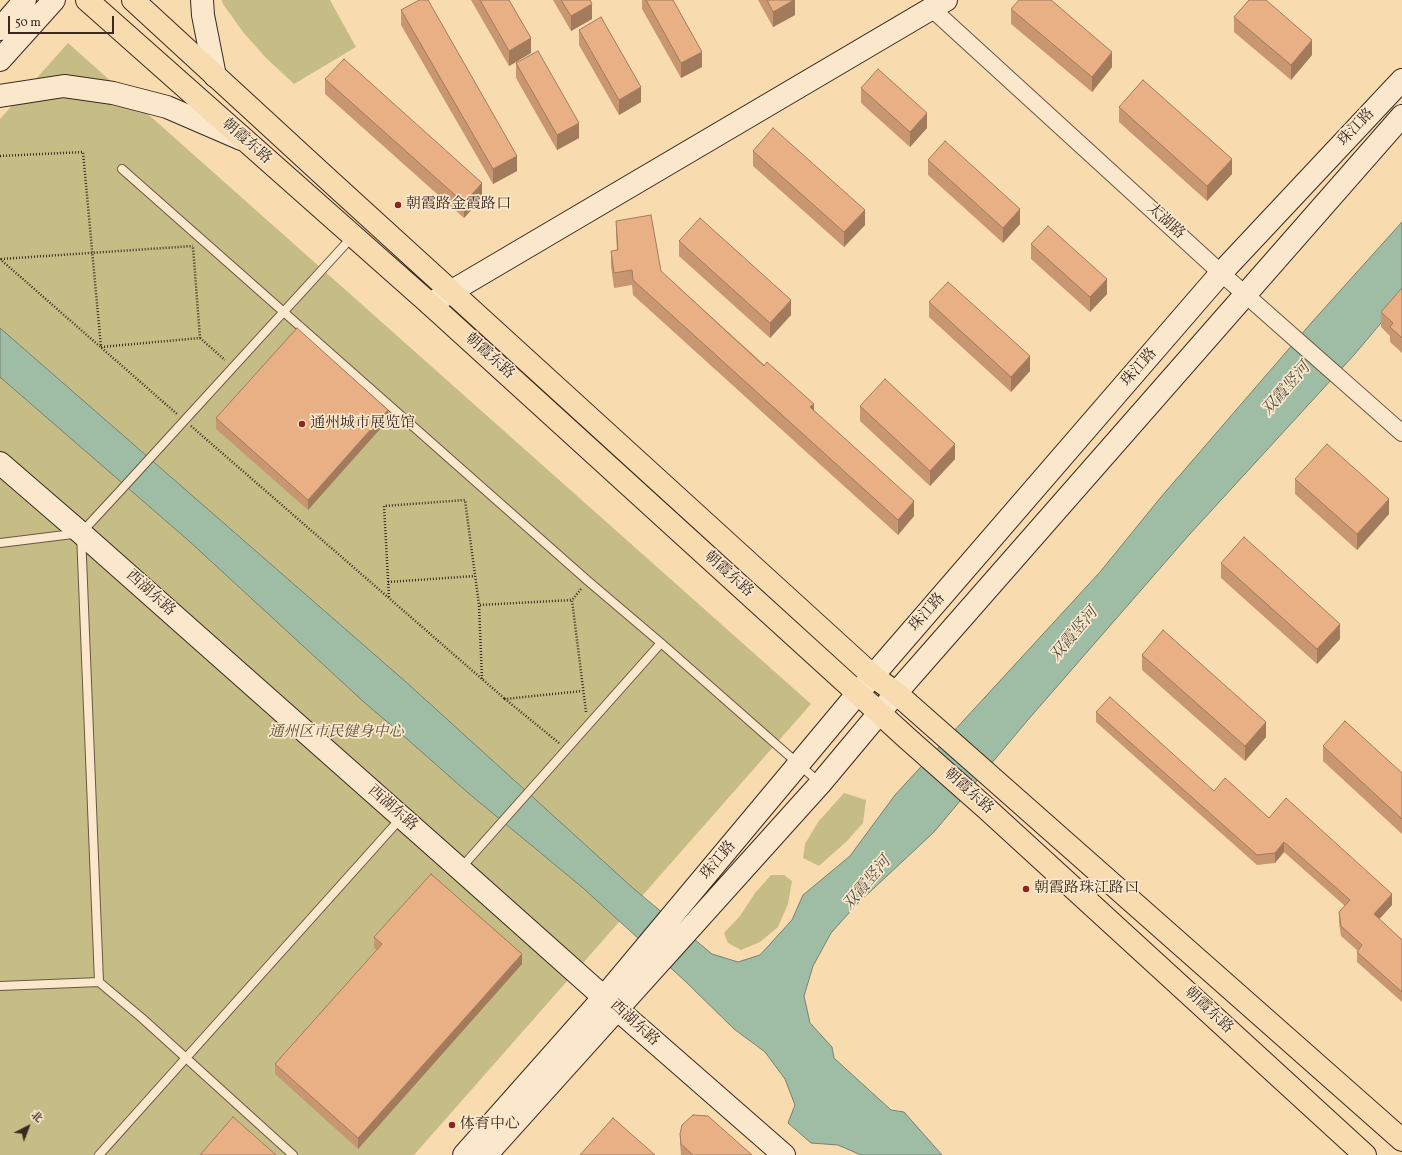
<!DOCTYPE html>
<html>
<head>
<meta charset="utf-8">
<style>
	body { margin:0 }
	#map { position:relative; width:1402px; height:1155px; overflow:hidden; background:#f9dbb0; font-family:Vollkorn,"Noto Serif SC",serif }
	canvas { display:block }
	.north { position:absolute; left:8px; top:1107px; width:40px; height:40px; -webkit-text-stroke:3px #fbe8cc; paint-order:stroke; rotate:42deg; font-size:11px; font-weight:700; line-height:16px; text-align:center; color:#392920 }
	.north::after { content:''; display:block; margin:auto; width:14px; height:18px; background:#392920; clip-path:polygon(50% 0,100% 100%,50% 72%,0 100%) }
	.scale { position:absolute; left:8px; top:16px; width:106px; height:18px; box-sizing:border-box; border:2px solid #392920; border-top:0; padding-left:5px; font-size:12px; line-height:14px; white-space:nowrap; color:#392920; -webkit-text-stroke:3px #fbe8cc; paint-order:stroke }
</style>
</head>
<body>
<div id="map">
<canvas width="1402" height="1155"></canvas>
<div class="north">北</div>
<div class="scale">50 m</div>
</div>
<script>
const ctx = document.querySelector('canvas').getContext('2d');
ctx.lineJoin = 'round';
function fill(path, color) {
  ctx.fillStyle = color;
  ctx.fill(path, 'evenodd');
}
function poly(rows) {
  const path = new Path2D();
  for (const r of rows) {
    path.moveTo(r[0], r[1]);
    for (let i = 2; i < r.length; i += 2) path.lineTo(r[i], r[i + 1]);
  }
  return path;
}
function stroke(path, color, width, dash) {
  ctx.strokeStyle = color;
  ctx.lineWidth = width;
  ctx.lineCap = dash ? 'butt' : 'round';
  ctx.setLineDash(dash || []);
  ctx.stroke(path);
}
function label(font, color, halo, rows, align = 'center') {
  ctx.font = font + ' Vollkorn,"Noto Serif SC",serif';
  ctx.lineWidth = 3.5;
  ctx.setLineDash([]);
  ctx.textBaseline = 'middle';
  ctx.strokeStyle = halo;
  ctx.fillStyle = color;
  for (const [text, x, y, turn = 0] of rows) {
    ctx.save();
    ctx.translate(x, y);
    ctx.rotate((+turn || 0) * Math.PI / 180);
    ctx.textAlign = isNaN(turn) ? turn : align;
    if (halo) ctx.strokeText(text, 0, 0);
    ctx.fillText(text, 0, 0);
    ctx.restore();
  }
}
const green = poly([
	[222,0,330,0,356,47,294,84,266,58,243,32,223,4],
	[68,43,811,704,414,1155,0,1155,0,119],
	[844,793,866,800,863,823,847,841,819,866,803,858,805,844,818,822],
	[771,875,784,875,792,881,788,904,778,927,760,942,741,950,728,943,724,933,740,916,755,893]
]);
const water = poly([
	[1402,222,1402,298,1354,355,1189,535,1027,721,934,832,858,903,831,933,813,966,804,996,810,1023,832,1047,834,1058,891,1110,904,1112,942,1155,861,1155,838,1145,811,1143,788,1123,795,1105,785,1079,765,1052,734,1029,685,981,583,888,467,792,406,738,365,703,189,541,0,377,0,328,406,682,634,889,712,954,738,962,760,955,792,920,803,895,850,856,895,795,1100,572,1161,497,1312,322,1402,222]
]);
const path = poly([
	[0,156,83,152,101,347,200,338,193,247],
	[0,259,177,414],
	[1,259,193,246],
	[200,338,225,360],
	[191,426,505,699],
	[388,582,475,576],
	[581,589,572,600,586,712],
	[389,597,384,506,465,500,479,605],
	[482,679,479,605,572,600],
	[559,743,505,699,582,691]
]);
const lane = poly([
	[122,169,588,581,661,643,820,783],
	[82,532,120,491,352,237],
	[0,543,81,533,99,982,0,986],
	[461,868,661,643],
	[99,982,143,1019,293,1155],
	[99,1155,401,818]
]);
const street = poly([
	[931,8,1221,273,1402,433]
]);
const secondary = poly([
	[202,0,203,15,215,76],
	[0,29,25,0],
	[0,60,54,0],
	[0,96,64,86,113,93,167,107,241,139],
	[430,304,946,0],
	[0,463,81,533,460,869,617,1009,784,1155],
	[464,1155,604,997,858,693,1221,273,1402,80],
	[486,1155,820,784,896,693,1402,116]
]);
const primary = poly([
	[87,0,430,304,908,739,987,809,1365,1155],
	[133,0,331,182,873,676,896,693,1402,1140]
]);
const wall = poly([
	[471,0,509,0,531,53,509,66],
	[553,0,590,0,592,19,571,31],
	[642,0,673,0,702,67,681,78,642,9],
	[758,0,795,0,795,15,773,27],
	[1011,9,1112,67,1092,92,1011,24],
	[401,10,517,171,493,184,401,25],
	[1234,17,1312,55,1291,80,1234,32],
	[579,30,641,102,619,115,579,45],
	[516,63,579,138,557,150,516,78],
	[325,79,482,198,464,218,325,94],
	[861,88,927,128,910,147,861,103],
	[1119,107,1232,174,1207,201,1119,122],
	[753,151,865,225,844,247,753,166],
	[928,160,1020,224,1003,243,928,175],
	[616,221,661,271,814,410,914,516,898,535,633,295,632,285,614,288,611,266,611,251,617,251,616,236],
	[679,241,791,315,770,338,679,256],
	[1031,244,1107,294,1090,312,1031,259],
	[1402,289,1402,353,1390,342,1390,336,1381,327,1381,312],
	[929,302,1030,371,1011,392,929,317],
	[860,406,955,459,930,486,860,421],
	[216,418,388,420,308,510,216,429],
	[1295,479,1389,514,1357,550,1295,494],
	[1221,563,1340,639,1317,664,1221,578],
	[1142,655,1266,737,1245,761,1142,670],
	[1096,712,1214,791,1269,818,1392,905,1379,919,1402,940,1402,1002,1357,962,1357,952,1358,951,1341,936,1339,923,1339,912,1345,906,1284,852,1275,863,1257,865,1096,722],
	[1323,746,1402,773,1402,834,1323,761],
	[374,937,522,964,358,1149,275,1074,275,1064,377,950,374,948],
	[680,1134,752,1155,681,1155,680,1144]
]);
const shadedWall = poly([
	[794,0,795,0,795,15,773,27,773,12],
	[592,4,592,19,571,31,571,16],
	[531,38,531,53,509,66,509,51],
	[1312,40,1312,55,1291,80,1291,65],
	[702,52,702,67,681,78,681,63],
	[1112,52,1112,67,1092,92,1092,77],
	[641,87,641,102,619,115,619,100],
	[927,113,927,128,910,147,910,132],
	[579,123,579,138,557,150,557,135],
	[517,156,517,171,493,184,493,169],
	[1232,159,1232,174,1207,201,1207,186],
	[482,183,482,198,464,218,464,203],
	[1020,209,1020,224,1003,243,1003,228],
	[865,210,865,225,844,247,844,232],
	[1107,279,1107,294,1090,312,1090,297],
	[791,300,791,315,770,338,770,323],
	[1030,356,1030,371,1011,392,1011,377],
	[814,404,814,419,810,407],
	[388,410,388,420,308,510,308,500],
	[955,444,955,459,930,486,930,471],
	[1389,499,1389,514,1357,550,1357,534],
	[914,501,914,516,898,535,898,520],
	[1340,624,1340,639,1317,664,1317,649],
	[1266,722,1266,737,1245,761,1245,746],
	[1284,842,1284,852,1275,863,1275,853],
	[1392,894,1392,905,1374,925,1374,914],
	[522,954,522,964,358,1149,358,1138]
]);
const building = poly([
	[419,0,428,0,517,156,493,169,401,10,419,0],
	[480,0,509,0,531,38,509,51,480,0],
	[561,0,590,0,592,4,571,16,561,0],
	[646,0,673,0,702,52,681,63,646,0],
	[767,0,794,0,773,12,767,0],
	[1019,0,1051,0,1112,52,1092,77,1011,9,1019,0],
	[1249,0,1266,0,1312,40,1291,65,1234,17,1249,0],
	[601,17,641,87,619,100,579,30,601,17],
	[538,51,579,123,557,135,516,63,538,51],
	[344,59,482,183,464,203,325,79,344,59],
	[878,69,927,113,910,132,861,88,878,69],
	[1143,80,1232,159,1207,186,1119,107,1143,80],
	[773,128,865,210,844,232,753,151,773,128],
	[945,141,1020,209,1003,228,928,160,945,141],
	[651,215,661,271,764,366,767,362,814,404,810,407,914,501,898,520,633,280,632,270,614,273,611,251,618,250,616,221,651,215],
	[700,218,791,300,770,323,679,241,700,218],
	[1048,226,1107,279,1090,297,1031,244,1048,226],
	[948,282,1030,356,1011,377,929,302,948,282],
	[1401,289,1402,289,1402,338,1390,327,1393,323,1381,312,1401,289],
	[297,328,388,410,308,500,216,418,297,328],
	[885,379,955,444,930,471,860,406,885,379],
	[1327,444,1389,499,1357,534,1295,479,1327,444],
	[1244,537,1340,624,1317,649,1221,563,1244,537],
	[1163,630,1266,722,1245,746,1142,655,1163,630],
	[1110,697,1214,791,1225,778,1269,818,1286,798,1392,894,1374,914,1402,940,1402,992,1357,952,1362,945,1341,926,1339,912,1350,900,1284,842,1275,853,1257,855,1096,712,1110,697],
	[1345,721,1402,773,1402,819,1323,746,1345,721],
	[431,874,522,954,358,1138,275,1064,382,944,374,937,431,874],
	[693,1115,708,1116,752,1155,693,1155,681,1144,680,1134,682,1125,693,1115],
	[233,1117,276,1155,200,1155,233,1117],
	[613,1118,655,1155,580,1155,613,1118]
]);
const markers = [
	[398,205,4,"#8f2418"],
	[302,424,4,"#8f2418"],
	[1026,889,4,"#8f2418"],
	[452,1125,4,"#8f2418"]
];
const streetNames = [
	["珠江路",1357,128,-47],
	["朝霞东路",246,142,41],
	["太湖路",1165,222,42],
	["朝霞东路",489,357,42],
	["珠江路",1140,368,-49],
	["朝霞东路",728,575,42],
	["西湖东路",150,594,42],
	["珠江路",928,613,-49],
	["朝霞东路",968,792,42],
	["西湖东路",392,809,41],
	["珠江路",719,861,-50],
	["朝霞东路",1208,1011,43],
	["西湖东路",634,1024,42]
];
const poiNames = [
	["朝霞路金霞路口",406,205],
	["通州城市展览馆",310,424],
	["朝霞路珠江路口",1034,889],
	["体育中心",460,1125]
];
const parkNames = [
	["通州区市民健身中心",336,733]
];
const waterNames = [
	["双霞竖河",1287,390,-49],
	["双霞竖河",1075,635,-50],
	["双霞竖河",868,884,-50]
];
fill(green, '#c6bd86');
fill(water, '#9fbca5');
stroke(water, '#768170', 1);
stroke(lane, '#695644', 10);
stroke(street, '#695644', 18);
stroke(secondary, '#392920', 24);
stroke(primary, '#392920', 24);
stroke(path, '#392920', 2.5, [1, 2]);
stroke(lane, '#fbe8cc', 8);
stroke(street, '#fbe8cc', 16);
stroke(secondary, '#fbe8cc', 22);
stroke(primary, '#f9dbb0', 22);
fill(wall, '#c89772');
fill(shadedWall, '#a27b5c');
fill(building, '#e8b084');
stroke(building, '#a27b5c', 1);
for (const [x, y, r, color] of markers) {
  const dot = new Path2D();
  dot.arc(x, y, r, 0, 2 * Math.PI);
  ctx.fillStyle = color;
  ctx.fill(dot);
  stroke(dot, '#fbe8cc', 1.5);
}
label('15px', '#392920', '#fbe8cc', streetNames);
label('15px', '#392920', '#fbe8cc', poiNames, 'left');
label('italic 15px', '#5c4e3a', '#fbe8cc', parkNames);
label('italic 16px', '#524e41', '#fbe8cc', waterNames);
</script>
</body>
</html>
